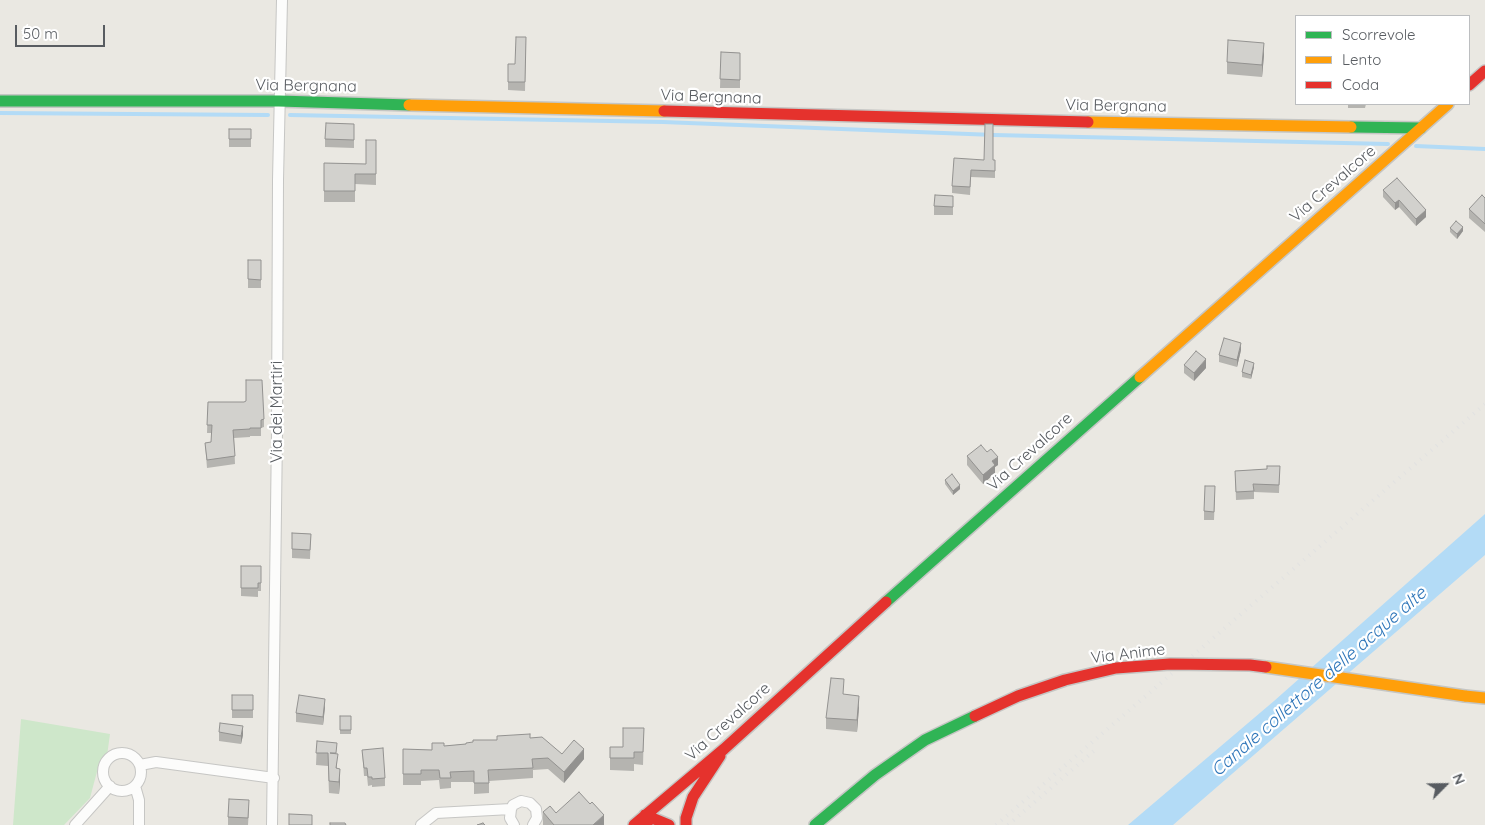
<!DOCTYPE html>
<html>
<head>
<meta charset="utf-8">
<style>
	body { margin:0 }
	#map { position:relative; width:1485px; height:825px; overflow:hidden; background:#eae8e2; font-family:Quicksand,sans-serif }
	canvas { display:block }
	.legend { position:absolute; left:1295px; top:15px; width:175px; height:90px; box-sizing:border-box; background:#fff; border:1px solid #bcbec0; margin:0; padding:6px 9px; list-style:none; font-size:15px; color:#585c61 }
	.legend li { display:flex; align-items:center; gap:10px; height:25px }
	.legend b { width:25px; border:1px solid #bcbec0 }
	.north { position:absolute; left:1420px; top:760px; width:50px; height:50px; -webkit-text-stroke:4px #fff; paint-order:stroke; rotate:67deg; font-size:14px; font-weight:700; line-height:20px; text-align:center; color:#585c61 }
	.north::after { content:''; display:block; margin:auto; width:18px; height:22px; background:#585c61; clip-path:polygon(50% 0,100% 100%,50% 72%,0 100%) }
	.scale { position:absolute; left:15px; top:25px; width:90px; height:22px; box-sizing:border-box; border:2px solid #585c61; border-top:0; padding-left:6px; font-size:15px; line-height:18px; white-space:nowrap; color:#585c61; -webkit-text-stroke:4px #fff; paint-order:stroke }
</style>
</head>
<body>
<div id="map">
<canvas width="1485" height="825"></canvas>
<ul class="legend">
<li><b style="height:6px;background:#30b455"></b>Scorrevole</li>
<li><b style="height:6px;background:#ff9f0a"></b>Lento</li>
<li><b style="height:6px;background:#e5322d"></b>Coda</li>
</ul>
<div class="north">N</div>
<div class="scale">50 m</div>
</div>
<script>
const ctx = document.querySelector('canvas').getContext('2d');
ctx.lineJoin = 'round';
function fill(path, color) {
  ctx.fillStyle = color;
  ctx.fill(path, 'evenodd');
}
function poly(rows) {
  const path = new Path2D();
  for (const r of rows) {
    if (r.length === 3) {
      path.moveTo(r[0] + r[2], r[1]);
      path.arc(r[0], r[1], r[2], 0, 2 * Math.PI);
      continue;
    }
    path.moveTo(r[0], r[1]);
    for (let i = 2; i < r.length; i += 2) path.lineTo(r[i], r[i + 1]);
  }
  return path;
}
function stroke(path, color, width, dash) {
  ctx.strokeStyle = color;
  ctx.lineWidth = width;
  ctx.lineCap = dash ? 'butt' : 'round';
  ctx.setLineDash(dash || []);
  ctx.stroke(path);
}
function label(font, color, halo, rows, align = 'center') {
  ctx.font = font + ' Quicksand,sans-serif';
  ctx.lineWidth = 4.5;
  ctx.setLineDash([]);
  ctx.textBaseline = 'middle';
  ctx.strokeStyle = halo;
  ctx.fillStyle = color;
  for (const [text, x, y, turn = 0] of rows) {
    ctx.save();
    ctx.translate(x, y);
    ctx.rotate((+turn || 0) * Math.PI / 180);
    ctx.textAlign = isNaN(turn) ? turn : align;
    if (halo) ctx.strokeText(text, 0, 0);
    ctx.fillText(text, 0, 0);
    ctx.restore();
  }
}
const green = poly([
	[21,719,110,734,107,756,99,764,90,798,64,825,13,825]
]);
const water = poly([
	[1485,514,1485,555,1173,825,1128,825,1274,701]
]);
const stream = poly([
	[0,113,268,115],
	[290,115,663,122,994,135,1388,144],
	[1416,146,1485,149]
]);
const street = poly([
	[122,772,19],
	[140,765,156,762,274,778],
	[135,786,139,800,139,825],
	[75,825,110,786],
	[272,825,277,432,278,180,282,0],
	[421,825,436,813,511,809],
	[514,825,510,818,511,809,513,805,521,801,530,803,536,809,537,818,533,825]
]);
const fast = poly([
	[0,101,279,101,409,105],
	[1351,127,1421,128],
	[886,602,1140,377],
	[815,825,875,775,925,740,975,716]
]);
const slow = poly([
	[409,105,664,111],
	[1088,122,1351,127],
	[1140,377,1448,104],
	[1465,696,1485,698]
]);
const jam = poly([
	[1469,85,1485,71],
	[664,111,1088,122],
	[634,825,724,749,886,602],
	[647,825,645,815,669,825],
	[686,825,686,818,693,797,720,756]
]);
const rail = poly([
	[996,825,1485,404],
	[1008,825,1095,750]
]);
const slowBridge = poly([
	[1266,667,1465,696]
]);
const jamBridge = poly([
	[975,716,1018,696,1065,680,1116,668,1170,664,1250,665,1266,667]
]);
const wall = poly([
	[526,37,525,91,508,90,508,64,515,64],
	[721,52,740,53,740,88,720,88],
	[1264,55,1262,77,1227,74,1227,62],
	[1348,104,1366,104,1365,108,1348,108],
	[354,124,354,148,325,147,325,139],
	[229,129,251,129,251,147,229,147],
	[376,140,376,185,355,184,355,202,324,202,324,163,366,164],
	[984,160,995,160,995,178,971,177,970,195,952,193,952,186],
	[1397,178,1426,217,1416,226,1399,207,1395,210,1383,197,1383,190],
	[953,196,953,215,934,215,934,206],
	[1485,198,1485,232,1469,218,1469,209],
	[1450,228,1463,231,1457,239,1450,232],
	[248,260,261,260,261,288,248,288],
	[1241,350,1237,367,1219,362,1219,355],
	[1184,365,1206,368,1194,381,1184,373],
	[1254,367,1251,379,1242,377,1242,372],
	[208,402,264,419,264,427,261,428,261,436,250,436,250,437,234,438,235,464,207,468,205,443,211,442,212,433,207,433],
	[967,456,998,465,995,467,995,473,983,484,967,465],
	[1280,466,1279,493,1254,492,1254,499,1236,500,1235,471,1267,469],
	[945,480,960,489,953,495,945,484],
	[1215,495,1214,520,1204,520,1204,511],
	[292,533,311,534,310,559,292,558],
	[241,566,261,566,261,591,258,591,258,597,241,596],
	[232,695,253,695,253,718,232,718],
	[844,695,859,707,857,732,826,729,826,718],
	[325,707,323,725,296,722,296,713],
	[340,716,351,716,351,734,340,734],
	[644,728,643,765,634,764,634,771,610,770,610,747,623,747],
	[219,732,243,735,241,744,219,741],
	[530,738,562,754,584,759,564,783,548,769,533,770,533,778,489,781,489,793,474,794,474,782,451,782,451,788,440,789,439,780,421,781,421,785,403,785,403,749,432,750,444,746],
	[317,741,337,754,337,768,340,781,339,794,329,793,328,766,316,765],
	[362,750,385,778,385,786,372,787,372,785,368,786,367,776,364,776],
	[249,809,248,825,228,825,228,817],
	[543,812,556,813,604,825,543,825]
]);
const shadedWall = poly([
	[1264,43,1264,55,1262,77,1262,65],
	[1399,200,1399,207,1395,210,1395,203],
	[1426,210,1426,217,1416,226,1416,219],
	[1463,227,1463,231,1457,239,1457,234],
	[1241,343,1241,350,1237,367,1237,360],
	[1206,359,1206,368,1194,381,1194,373],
	[1254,363,1254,367,1251,379,1251,375],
	[998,457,998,465,995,467,995,473,983,484,983,475,992,461],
	[960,485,960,489,953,495,953,491],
	[859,696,859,707,857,732,857,720],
	[325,699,325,707,323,725,323,717],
	[243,726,243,735,241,744,241,736],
	[584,749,584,759,564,783,564,772],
	[340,769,340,781,339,794,339,782],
	[604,815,604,825,593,825]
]);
const building = poly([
	[516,37,526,37,525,82,508,82,508,64,515,64,516,37],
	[1228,40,1264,43,1262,65,1227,62,1228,40],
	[721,52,740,53,740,80,720,79,721,52],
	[326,123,354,124,354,140,325,139,326,123],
	[985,124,993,124,993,160,995,160,995,171,971,170,970,187,952,186,954,158,984,160,985,124],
	[229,129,251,129,251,139,229,139,229,129],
	[366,140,376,140,376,174,355,174,355,191,324,191,324,163,366,164,366,140],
	[1397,178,1426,210,1416,219,1399,200,1395,203,1383,190,1397,178],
	[935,195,953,196,953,207,934,206,935,195],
	[1482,195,1485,198,1485,224,1469,209,1482,195],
	[1456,221,1463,227,1457,234,1450,228,1456,221],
	[248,260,261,260,261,280,248,279,248,260],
	[1224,338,1241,343,1237,360,1219,355,1224,338],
	[1196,351,1206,359,1194,373,1184,365,1196,351],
	[1245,360,1254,363,1251,375,1242,372,1245,360],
	[246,380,262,380,264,419,261,420,261,428,250,428,250,429,233,430,235,456,207,460,205,443,211,442,212,425,207,425,208,402,244,402,246,401,246,380],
	[981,445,987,452,991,449,998,457,992,461,995,465,983,475,967,456,981,445],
	[1267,466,1280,466,1279,485,1253,484,1254,491,1236,492,1235,471,1267,469,1267,466],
	[952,474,960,485,953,491,945,480,952,474],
	[1205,486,1215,486,1214,512,1204,511,1205,486],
	[292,533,311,534,310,550,292,549,292,533],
	[241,566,261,566,261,583,258,583,258,588,241,588,241,566],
	[831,678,844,679,843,694,859,696,857,720,826,718,831,678],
	[232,695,253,695,253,710,232,710,232,695],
	[299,695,325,699,323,717,296,713,299,695],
	[340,716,351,716,351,730,340,730,340,716],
	[220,723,243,726,241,736,219,732,220,723],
	[623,728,644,728,643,752,634,752,634,758,610,758,610,747,623,747,623,728],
	[530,734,530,738,542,737,562,754,574,740,584,749,564,772,548,758,532,759,533,768,488,770,489,783,474,783,474,771,450,772,451,778,440,778,439,770,421,770,421,774,403,774,403,749,432,750,432,743,444,743,444,746,466,744,466,743,473,742,473,740,497,740,497,736,530,734],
	[317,741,337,743,336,753,330,753,338,754,336,768,340,769,339,782,329,781,328,753,316,753,317,741],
	[383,748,385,778,372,779,372,777,368,777,367,768,364,768,362,750,383,748],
	[579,792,590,804,592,802,604,815,593,825,554,825,543,812,550,806,556,813,579,792],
	[229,799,249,800,248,818,228,817,229,799],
	[289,814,312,815,312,825,289,825,289,814],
	[330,823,345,823,346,825,330,825,330,823],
	[483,823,485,825,477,825,483,823]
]);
const streetNames = [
	["Via Bergnana",306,86,1],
	["Via Bergnana",711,97,2],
	["Via Bergnana",1116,106,1],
	["Via Crevalcore",1333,184,-41],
	["Via dei Martiri",277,412,-90],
	["Via Crevalcore",1030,452,-42],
	["Via Anime",1128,654,-7],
	["Via Crevalcore",728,722,-42]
];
const waterNames = [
	["Canale collettore delle acque alte",1319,682,-41]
];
fill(green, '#cee7ca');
fill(water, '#b3dbf6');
stroke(stream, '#b3dbf6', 4);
stroke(street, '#c6c6c4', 12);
stroke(fast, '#c5c6c4', 14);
stroke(slow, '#c5c6c4', 14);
stroke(jam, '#c5c6c4', 14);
stroke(street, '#fcfcfb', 10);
stroke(fast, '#30b455', 11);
stroke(slow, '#ff9f0a', 11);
stroke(jam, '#e5322d', 11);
stroke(rail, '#e2e2e1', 4, [1, 6]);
stroke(slowBridge, '#c5c6c4', 14, []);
stroke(jamBridge, '#c5c6c4', 14, []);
stroke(slowBridge, '#ff9f0a', 11);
stroke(jamBridge, '#e5322d', 11);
fill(wall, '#b5b4b0');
fill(shadedWall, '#939290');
fill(building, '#d2d1cd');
stroke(building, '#939290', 1);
label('16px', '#585c61', '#fff', streetNames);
label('italic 18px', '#3077ba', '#fff', waterNames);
</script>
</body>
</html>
